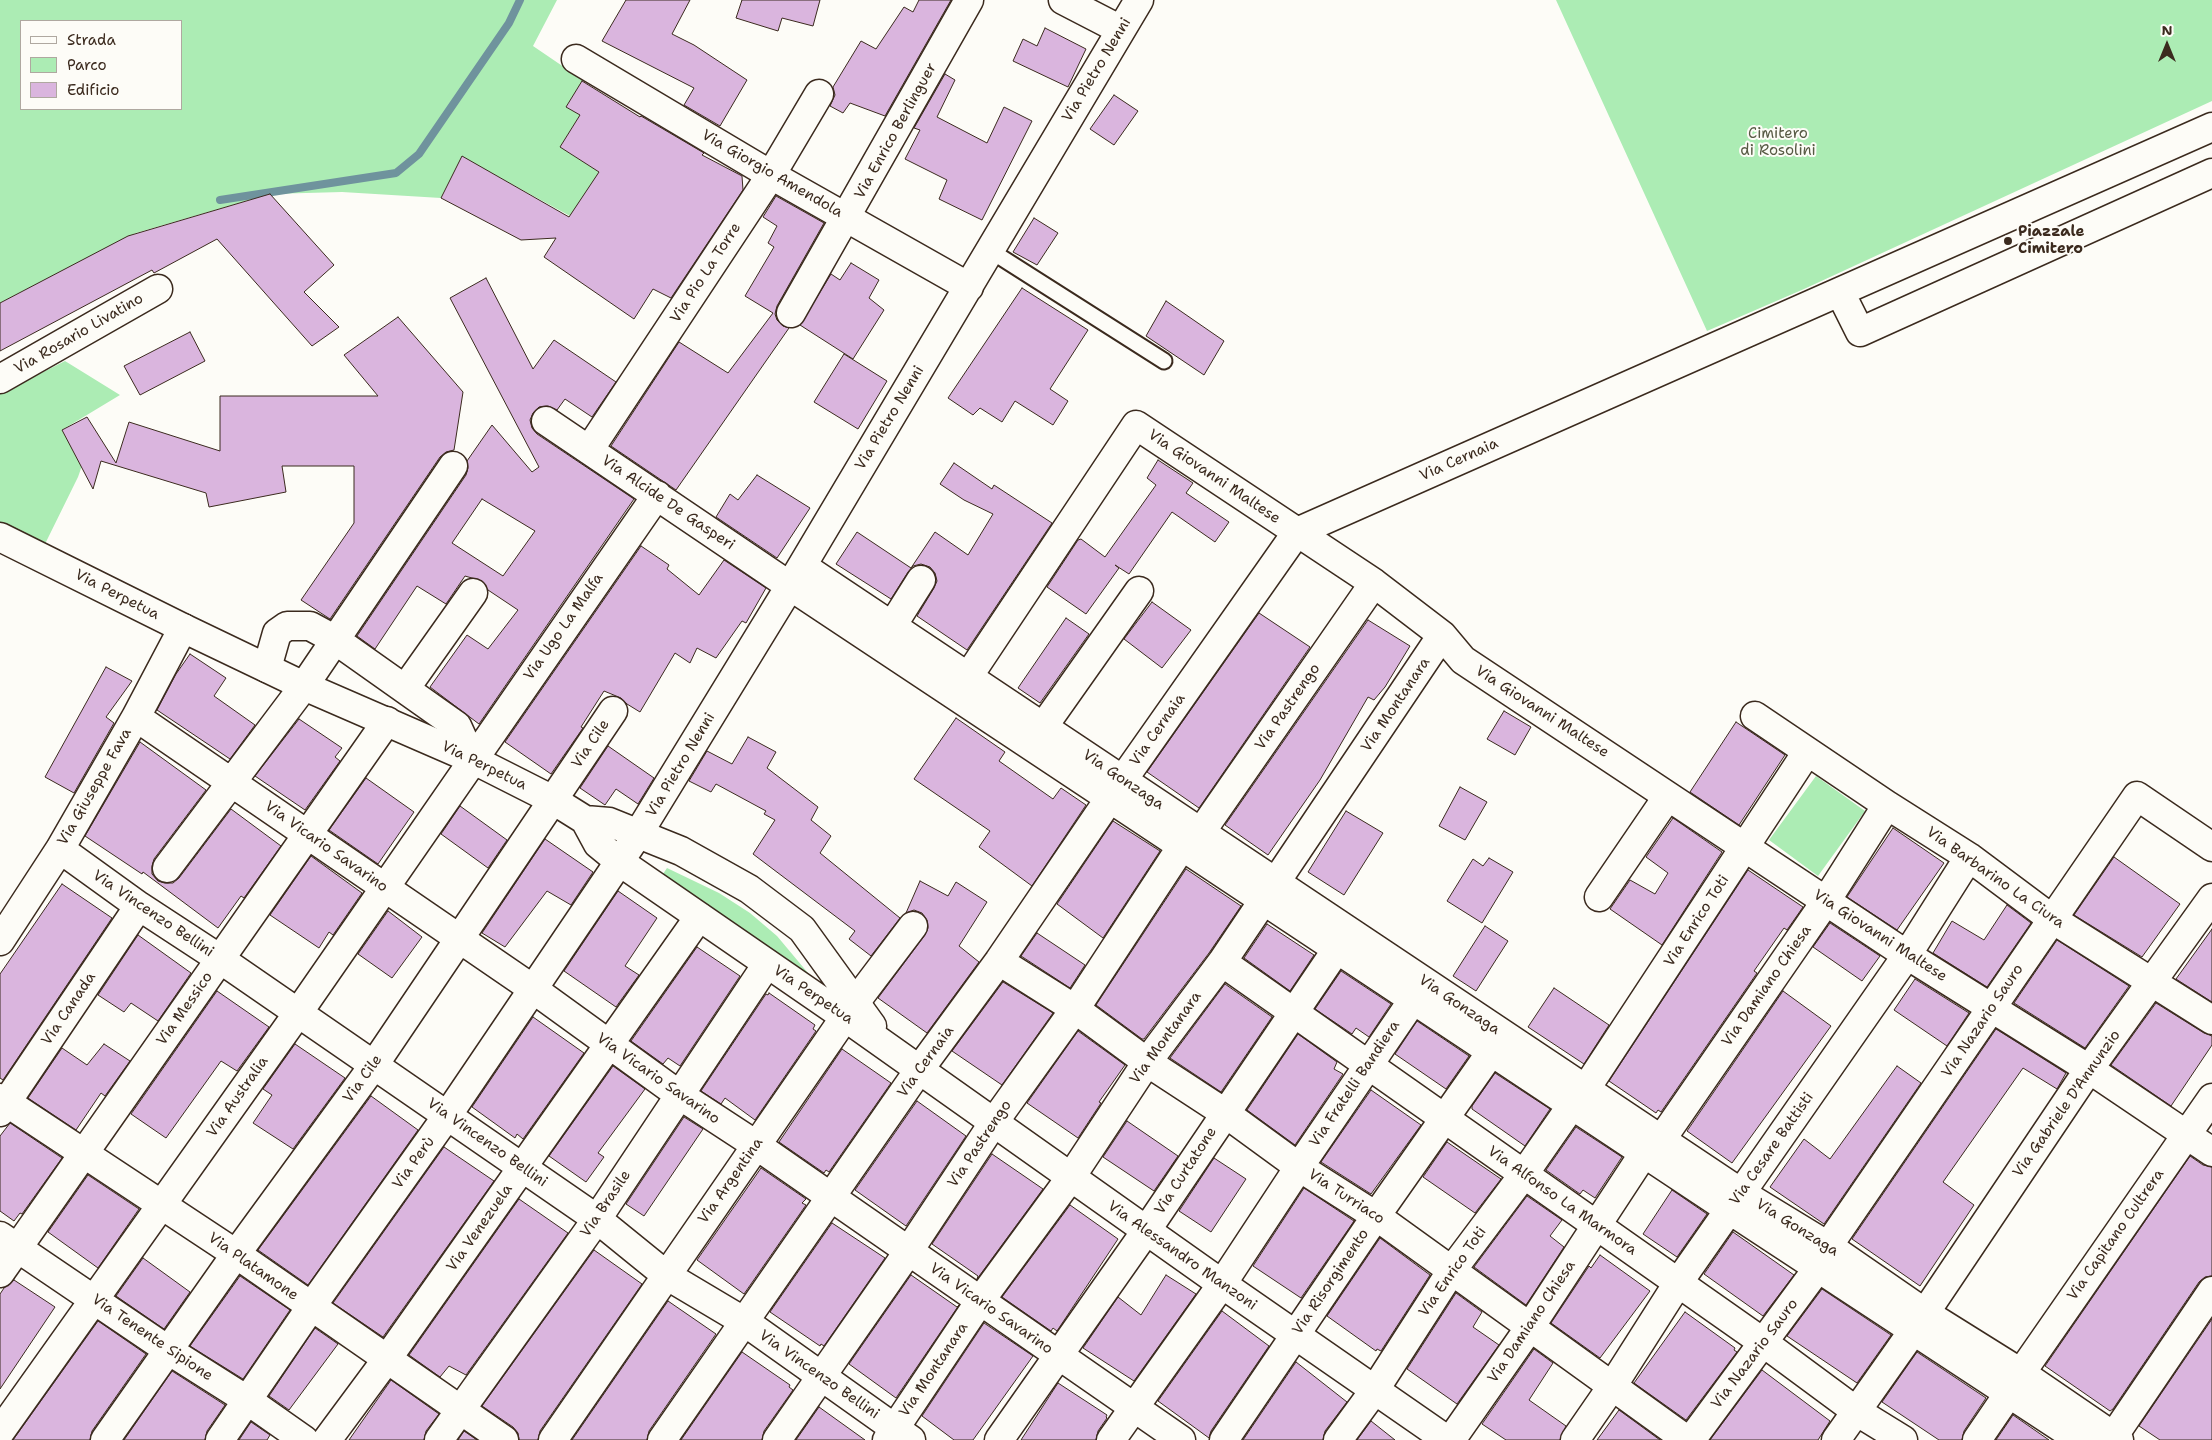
<!DOCTYPE html>
<html>
<head>
<meta charset="utf-8">
<style>
	body { margin:0 }
	#map { position:relative; width:2212px; height:1440px; overflow:hidden; background:#fdfcf7; font-family:"Shantell Sans",sans-serif }
	canvas { display:block }
	.legend { position:absolute; left:20px; top:20px; width:162px; height:90px; box-sizing:border-box; background:#fdfcf7; border:1px solid #afa8a0; margin:0; padding:6px 9px; list-style:none; font-size:15px; color:#3b2a1e }
	.legend li { display:flex; align-items:center; gap:10px; height:25px }
	.legend b { width:25px; border:1px solid #afa8a0 }
	.north { position:absolute; left:2142px; top:20px; width:50px; height:50px; -webkit-text-stroke:4px #fdfcf7; paint-order:stroke; rotate:0deg; font-size:14px; font-weight:700; line-height:20px; text-align:center; color:#3b2a1e }
	.north::after { content:''; display:block; margin:auto; width:18px; height:22px; background:#3b2a1e; clip-path:polygon(50% 0,100% 100%,50% 72%,0 100%) }
</style>
</head>
<body>
<div id="map">
<canvas width="2212" height="1440"></canvas>
<ul class="legend">
<li><b style="height:6px;background:#fdfcf7"></b>Strada</li>
<li><b style="height:14px;background:#acecb4"></b>Parco</li>
<li><b style="height:14px;background:#dab5de"></b>Edificio</li>
</ul>
<div class="north">N</div>
</div>
<script>
const ctx = document.querySelector('canvas').getContext('2d');
ctx.lineJoin = 'round';
function fill(path, color) {
  ctx.fillStyle = color;
  ctx.fill(path, 'evenodd');
}
function poly(rows) {
  const path = new Path2D();
  for (const r of rows) {
    path.moveTo(r[0], r[1]);
    for (let i = 2; i < r.length; i += 2) path.lineTo(r[i], r[i + 1]);
  }
  return path;
}
function stroke(path, color, width, dash) {
  ctx.strokeStyle = color;
  ctx.lineWidth = width;
  ctx.lineCap = dash ? 'butt' : 'round';
  ctx.setLineDash(dash || []);
  ctx.stroke(path);
}
function label(font, color, halo, rows, align = 'center') {
  ctx.font = font + ' "Shantell Sans",sans-serif';
  ctx.lineWidth = 4;
  ctx.setLineDash([]);
  ctx.textBaseline = 'middle';
  ctx.strokeStyle = halo;
  ctx.fillStyle = color;
  for (const [text, x, y, turn = 0] of rows) {
    ctx.save();
    ctx.translate(x, y);
    ctx.rotate((+turn || 0) * Math.PI / 180);
    ctx.textAlign = isNaN(turn) ? turn : align;
    if (halo) ctx.strokeText(text, 0, 0);
    ctx.fillText(text, 0, 0);
    ctx.restore();
  }
}
const green = poly([
	[0,0,557,0,533,46,583,80,566,107,580,115,560,147,599,172,570,216,462,157,441,198,342,192,270,194,136,233,0,303],
	[21,21,181,21,181,109,21,109],
	[1556,0,2212,0,2212,101,1804,289,1707,331],
	[65,361,120,395,62,430,84,460,78,477,45,544,0,523,0,394],
	[1816,776,1865,811,1818,876,1769,840],
	[667,868,719,893,750,913,777,936,813,979,663,874]
]);
const stream = poly([
	[220,200,396,173,419,154,509,23,520,0]
]);
const building = poly([
	[626,0,690,0,672,34,694,45,747,80,720,126,684,105,694,88,602,41,626,0],
	[742,0,820,0,813,26,782,18,778,31,736,18,742,0],
	[919,0,951,0,885,116,850,103,843,113,830,106,835,95,833,87,861,41,876,49,904,7,913,12,919,0],
	[1045,28,1086,49,1068,87,1013,61,1023,39,1037,46,1045,28],
	[945,74,955,80,937,117,987,143,1004,107,1032,121,982,220,939,199,947,180,905,159,920,130,914,128,945,74],
	[582,81,640,117,641,116,704,153,702,155,742,176,743,190,671,298,653,289,634,319,544,257,556,238,521,240,441,198,462,156,569,217,599,172,560,147,580,115,566,107,582,81],
	[1114,95,1138,111,1114,145,1090,129,1114,95],
	[270,194,334,265,304,292,339,327,312,346,217,239,154,273,152,270,0,351,0,303,128,236,270,194],
	[776,196,824,223,777,306,775,314,777,320,783,326,789,328,676,490,611,446,679,342,728,373,773,313,745,296,774,247,768,243,777,226,763,217,776,196],
	[1034,218,1058,233,1037,265,1013,252,1034,218],
	[851,263,879,280,869,298,884,310,853,359,800,325,831,274,840,280,851,263],
	[486,278,533,369,554,340,616,382,592,417,565,399,557,410,548,406,539,407,533,413,530,420,532,428,537,434,634,499,479,724,430,687,467,635,488,649,518,610,488,590,482,581,465,576,446,604,417,586,375,649,357,636,466,475,468,468,467,461,492,425,532,472,539,467,450,298,486,278],
	[482,499,535,531,503,576,452,543,482,499],
	[1022,288,1088,330,1050,389,1068,401,1053,425,1015,401,1002,422,980,408,973,415,948,398,1022,288],
	[1166,301,1224,341,1204,375,1146,336,1166,301],
	[398,317,463,392,454,450,446,452,440,457,330,619,301,600,354,523,354,466,282,466,286,492,209,507,206,493,101,461,93,489,62,430,87,417,116,463,129,422,220,451,220,396,378,396,344,355,398,317],
	[190,332,205,361,140,395,124,366,190,332],
	[844,354,887,381,858,429,814,402,844,354],
	[1158,460,1193,483,1186,493,1229,522,1215,542,1172,512,1129,574,1115,565,1119,568,1086,614,1047,587,1078,540,1081,539,1105,557,1156,485,1147,478,1158,460],
	[954,463,992,489,994,485,1052,523,967,650,917,616,934,588,937,581,935,573,930,567,921,564,913,566,908,572,891,599,836,564,857,532,911,568,935,532,968,555,993,514,964,500,940,484,954,463],
	[757,475,810,508,777,558,716,517,730,494,738,500,757,475],
	[641,546,669,565,667,569,699,595,724,560,766,588,746,623,742,621,716,658,697,648,690,663,675,653,640,712,627,704,621,698,604,691,581,727,583,728,551,774,505,742,641,546],
	[1152,602,1191,630,1162,668,1124,639,1152,602],
	[1259,613,1310,647,1199,808,1147,772,1259,613],
	[1066,618,1089,634,1040,703,1018,688,1066,618],
	[1368,620,1410,646,1385,687,1374,700,1368,697,1320,780,1268,855,1225,825,1368,620],
	[190,654,226,678,214,696,255,725,230,759,157,710,176,674,190,654],
	[106,667,132,681,106,717,114,723,74,793,45,777,106,667],
	[1504,711,1531,727,1515,755,1487,739,1504,711],
	[956,718,1005,752,999,761,1053,799,1061,788,1086,805,1032,886,979,847,990,831,914,779,956,718],
	[299,719,342,748,335,757,340,761,305,810,255,776,299,719],
	[1736,722,1785,755,1739,825,1690,792,1736,722],
	[748,737,776,752,767,768,818,807,811,820,831,836,820,853,900,918,871,956,849,939,855,931,753,854,775,820,764,814,766,811,716,784,711,792,689,781,707,751,732,764,748,737],
	[140,742,206,790,154,859,152,866,152,874,158,881,165,883,173,883,179,878,231,809,281,846,244,898,241,896,218,928,143,872,142,874,85,836,140,742],
	[608,746,654,778,638,804,616,789,605,805,580,788,608,746],
	[366,778,414,812,378,864,329,830,366,778],
	[1460,787,1487,802,1465,840,1439,826,1460,787],
	[460,806,507,840,488,868,441,834,460,806],
	[1346,811,1383,833,1344,895,1308,872,1346,811],
	[1673,818,1722,852,1662,945,1610,909,1630,880,1655,894,1668,873,1646,857,1673,818],
	[1113,821,1160,851,1103,938,1057,904,1113,821],
	[1893,828,1944,863,1897,930,1847,897,1893,828],
	[545,839,593,872,571,905,547,891,505,947,482,933,545,839],
	[311,856,362,893,333,935,329,932,319,948,270,915,311,856],
	[2114,857,2180,904,2142,957,2074,915,2114,857],
	[1489,858,1513,872,1482,923,1447,901,1473,859,1483,866,1489,858],
	[1186,869,1241,906,1209,953,1144,1039,1142,1039,1096,1005,1186,869],
	[1748,870,1803,907,1787,930,1784,928,1754,971,1757,973,1661,1112,1658,1110,1656,1113,1609,1081,1748,870],
	[920,881,948,896,956,882,987,902,959,946,979,962,927,1033,878,998,925,935,928,928,927,920,922,913,914,910,906,913,920,881],
	[62,884,112,918,3,1080,0,1078,0,974,62,884],
	[618,891,657,918,625,966,639,975,616,1007,564,971,618,891],
	[2007,905,2031,923,1987,987,1933,953,1952,921,1984,940,2007,905],
	[388,911,422,937,392,978,358,954,388,911],
	[1830,923,1880,956,1862,981,1813,947,1830,923],
	[1267,924,1314,955,1290,991,1244,958,1267,924],
	[1485,926,1508,941,1476,991,1453,976,1485,926],
	[2212,929,2212,1002,2176,979,2212,929],
	[1037,933,1085,965,1070,988,1021,956,1037,933],
	[138,935,191,973,158,1021,131,1003,124,1012,98,995,138,935],
	[2057,940,2129,986,2085,1048,2014,1003,2057,940],
	[697,947,740,976,680,1066,668,1058,663,1064,631,1041,697,947],
	[1341,971,1391,1004,1369,1037,1356,1028,1352,1034,1315,1009,1341,971],
	[1915,979,1969,1013,1947,1046,1894,1010,1915,979],
	[1003,982,1053,1013,1002,1085,952,1051,1003,982],
	[1225,984,1272,1017,1221,1092,1170,1058,1225,984],
	[1554,988,1609,1025,1584,1064,1528,1027,1554,988],
	[217,991,269,1027,237,1071,221,1061,166,1138,131,1114,217,991],
	[1783,991,1831,1026,1732,1163,1687,1131,1783,991],
	[769,993,815,1025,813,1029,816,1031,755,1120,725,1098,721,1104,701,1091,766,994,768,995,769,993],
	[2156,1003,2204,1033,2212,1036,2212,1045,2171,1106,2111,1065,2156,1003],
	[533,1017,584,1053,523,1139,517,1134,515,1138,472,1107,533,1017],
	[1417,1021,1469,1056,1446,1089,1395,1054,1417,1021],
	[1996,1029,2066,1073,2057,1089,2023,1068,1943,1182,1974,1205,1920,1286,1852,1239,1996,1029],
	[1078,1031,1125,1065,1099,1102,1101,1103,1078,1138,1027,1103,1078,1031],
	[1298,1034,1337,1062,1334,1069,1343,1074,1295,1145,1247,1110,1298,1034],
	[104,1044,130,1061,105,1096,101,1093,76,1130,28,1098,62,1048,87,1065,104,1044],
	[295,1044,345,1078,293,1149,253,1123,272,1095,263,1089,295,1044],
	[842,1049,891,1083,829,1172,826,1170,824,1173,779,1142,842,1049],
	[613,1066,645,1089,598,1153,604,1157,586,1182,549,1156,613,1066],
	[1897,1066,1921,1083,1824,1224,1770,1187,1804,1139,1830,1159,1897,1066],
	[1495,1073,1550,1109,1525,1146,1472,1109,1472,1106,1495,1073],
	[1371,1090,1421,1125,1371,1194,1321,1162,1371,1090],
	[371,1096,418,1130,308,1285,258,1250,371,1096],
	[917,1101,966,1136,906,1226,855,1190,917,1101],
	[684,1117,703,1129,644,1216,626,1204,684,1117],
	[1127,1121,1178,1156,1154,1191,1103,1157,1127,1121],
	[10,1123,62,1158,22,1214,20,1213,14,1221,0,1211,0,1136,10,1123],
	[1576,1127,1622,1157,1595,1198,1583,1190,1580,1194,1546,1170,1576,1127],
	[1447,1142,1501,1179,1475,1213,1423,1177,1447,1142],
	[444,1147,494,1181,383,1337,333,1303,444,1147],
	[992,1154,1043,1189,977,1279,978,1276,932,1244,992,1154],
	[2190,1156,2203,1165,2212,1167,2212,1276,2205,1277,2199,1282,2113,1409,2110,1411,2045,1366,2190,1156],
	[1214,1158,1246,1179,1211,1232,1179,1211,1214,1158],
	[761,1168,806,1199,802,1203,806,1205,744,1294,697,1260,761,1168],
	[88,1175,139,1209,98,1268,48,1232,88,1175],
	[1304,1188,1354,1221,1301,1298,1253,1266,1304,1188],
	[1672,1190,1707,1214,1677,1257,1643,1234,1672,1190],
	[1527,1196,1562,1220,1550,1236,1564,1247,1526,1305,1474,1267,1527,1196],
	[519,1199,568,1233,466,1375,449,1366,440,1377,409,1355,519,1199],
	[1070,1205,1118,1239,1057,1331,1053,1328,1051,1331,1002,1297,1070,1205],
	[832,1223,885,1258,824,1346,821,1344,820,1346,770,1312,832,1223],
	[1733,1232,1794,1275,1763,1316,1704,1274,1733,1232],
	[1380,1238,1430,1275,1381,1351,1377,1349,1376,1351,1327,1316,1380,1238],
	[594,1250,642,1284,540,1431,538,1440,519,1440,518,1433,513,1427,482,1406,594,1250],
	[1600,1255,1650,1291,1600,1358,1551,1323,1589,1266,1591,1268,1600,1255],
	[143,1258,190,1292,164,1329,116,1296,143,1258],
	[911,1275,957,1307,959,1305,896,1398,849,1364,911,1275],
	[1166,1275,1196,1294,1134,1381,1083,1348,1118,1297,1141,1315,1166,1275],
	[240,1276,290,1310,243,1379,190,1346,240,1276],
	[14,1280,55,1307,0,1389,0,1294,4,1288,14,1280],
	[1822,1289,1891,1335,1857,1383,1787,1336,1822,1289],
	[1456,1293,1482,1312,1473,1327,1499,1345,1457,1404,1407,1369,1456,1293],
	[668,1301,716,1334,649,1431,647,1440,572,1440,668,1301],
	[1222,1311,1269,1346,1211,1431,1209,1438,1158,1401,1222,1311],
	[1685,1312,1735,1348,1734,1350,1737,1352,1686,1420,1634,1383,1685,1312],
	[2212,1319,2212,1440,2160,1440,2139,1426,2212,1319],
	[98,1321,146,1354,92,1431,90,1440,13,1440,98,1321],
	[984,1323,1033,1356,973,1440,954,1440,922,1416,984,1323],
	[315,1328,338,1344,289,1410,269,1396,315,1328],
	[1534,1349,1553,1363,1529,1400,1566,1426,1560,1440,1506,1440,1482,1424,1534,1349],
	[742,1352,790,1385,789,1387,793,1390,764,1431,762,1440,681,1440,742,1352],
	[1917,1352,1986,1398,1964,1431,1962,1440,1939,1440,1882,1402,1917,1352],
	[1296,1362,1347,1402,1325,1431,1323,1440,1243,1440,1296,1362],
	[1762,1370,1830,1421,1818,1440,1710,1440,1762,1370],
	[172,1371,225,1405,207,1431,205,1440,124,1440,172,1371],
	[391,1380,439,1414,426,1431,424,1440,349,1440,391,1380],
	[1058,1383,1107,1415,1106,1417,1107,1418,1098,1431,1096,1440,1021,1440,1058,1383],
	[819,1407,865,1440,796,1440,819,1407],
	[1619,1410,1660,1440,1597,1440,1619,1410],
	[2013,1415,2049,1440,1996,1440,2013,1415],
	[1371,1421,1395,1440,1357,1440,1371,1421],
	[251,1422,270,1435,267,1440,239,1440,251,1422],
	[464,1431,477,1440,458,1440,464,1431]
]);
const lane = poly([
	[991,251,1164,361]
]);
const street = poly([
	[1063,0,1121,30],
	[576,59,771,175,969,287],
	[1840,292,1860,332,2212,173],
	[791,313,969,0],
	[0,379,158,289],
	[546,421,790,586,1730,1210],
	[589,450,771,175,819,94],
	[802,566,1741,1193,1907,955,1969,857],
	[892,626,921,580],
	[267,668,277,633,287,626,310,626,334,639,457,726,472,759],
	[968,677,1136,425,1374,583,1442,635,1463,660,1907,955,2089,1069,2212,1152],
	[405,689,473,593],
	[1755,716,1887,805,1969,857,2052,919,2212,1020],
	[136,717,533,989,678,1094,756,1145,1181,1440],
	[1043,727,1139,591],
	[1201,832,1374,583],
	[60,849,139,906,220,959,597,1219,666,1275,745,1322,911,1440],
	[167,868,304,686,453,466],
	[1599,897,1668,796],
	[0,941,60,849,136,717,183,628],
	[999,961,1075,1009,1147,1062,1225,1113,1299,1167,1376,1216,1687,1440],
	[1222,962,1764,1343,1856,1411,1903,1440],
	[1585,1090,1807,752],
	[0,1098,236,1254,504,1440],
	[0,1112,139,906],
	[1661,1140,1826,901,1887,805],
	[0,1236,168,1350,247,1400,304,1440],
	[1828,1246,2137,796,2212,847],
	[0,1273,387,721],
	[1925,1313,2089,1069,2212,898],
	[2021,1373,2212,1098],
	[0,1432,298,1013,657,495],
	[105,1440,236,1254,374,1065,613,711],
	[220,1440,311,1307,447,1116,638,834,790,586,1139,0],
	[327,1440,387,1359,699,917],
	[439,1440,597,1219,767,964],
	[553,1440,854,1004,913,926],
	[662,1440,919,1070,999,961,1110,798,1297,532,2212,127],
	[777,1440,908,1252,994,1122,1075,1009,1182,846],
	[887,1440,980,1301,1071,1177,1147,1062,1222,962,1442,635],
	[999,1440,1146,1231,1337,949],
	[1111,1440,1222,1284,1299,1167,1413,1000],
	[1224,1440,1376,1216,1501,1038],
	[1338,1440,1374,1391,1452,1270,1524,1174,1572,1105],
	[1451,1440,1530,1327,1644,1153],
	[1691,1440,1818,1268],
	[1836,1440,1913,1331],
	[1977,1440,2009,1393],
	[2111,1440,2212,1291]
]);
const secondary = poly([
	[0,537,183,628,304,686,472,759,553,800,585,820,598,844,620,862,845,1017,1222,1284,1447,1440],
	[585,820,609,822,681,851,749,889,802,929,872,1026],
	[1730,1210,2080,1440],
	[1575,1440,1613,1385,1678,1283,1741,1193,1828,1246,1925,1313,2021,1373,2119,1440]
]);
const markers = [
	[2008,241,5,"#3b2a1e"]
];
const streetNames = [
	["Via Pietro Nenni",1097,70,-59],
	["Via Enrico Berlinguer",896,131,-61],
	["Via Giorgio Amendola",772,174,30],
	["Via Pio La Torre",706,273,-57],
	["Via Rosario Livatino",79,334,-30],
	["Via Pietro Nenni",890,418,-59],
	["Via Cernaia",1459,460,-24],
	["Via Giovanni Maltese",1214,477,34],
	["Via Alcide De Gasperi",668,503,34],
	["Via Perpetua",117,595,27],
	["Via Ugo La Malfa",564,627,-55],
	["Via Montanara",1396,705,-56],
	["Via Pastrengo",1288,707,-55],
	["Via Giovanni Maltese",1542,712,33],
	["Via Cernaia",1158,730,-55],
	["Via Cile",591,744,-56],
	["Via Pietro Nenni",681,765,-59],
	["Via Perpetua",484,766,26],
	["Via Gonzaga",1123,780,34],
	["Via Giuseppe Fava",95,787,-60],
	["Via Vicario Savarino",326,847,35],
	["Via Barbarino La Ciura",1995,878,35],
	["Via Vincenzo Bellini",153,914,34],
	["Via Enrico Toti",1697,921,-57],
	["Via Giovanni Maltese",1880,936,33],
	["Via Damiano Chiesa",1767,986,-55],
	["Via Perpetua",813,995,34],
	["Via Gonzaga",1459,1005,34],
	["Via Canada",69,1009,-56],
	["Via Messico",185,1009,-55],
	["Via Nazario Sauro",1983,1021,-56],
	["Via Montanara",1166,1038,-54],
	["Via Cernaia",926,1062,-54],
	["Via Cile",363,1079,-54],
	["Via Vicario Savarino",658,1079,35],
	["Via Fratelli Bandiera",1355,1084,-56],
	["Via Australia",238,1097,-55],
	["Via Gabriele D'Annunzio",2067,1104,-55],
	["Via Vincenzo Bellini",487,1143,35],
	["Via Pastrengo",980,1144,-56],
	["Via Cesare Battisti",1772,1149,-55],
	["Via Perù",414,1163,-54],
	["Via Curtatone",1186,1171,-57],
	["Via Argentina",731,1181,-55],
	["Via Turriaco",1346,1197,33],
	["Via Alfonso La Marmora",1562,1201,35],
	["Via Brasile",606,1204,-56],
	["Via Venezuela",480,1228,-55],
	["Via Gonzaga",1797,1228,32],
	["Via Capitano Cultrera",2116,1235,-55],
	["Via Alessandro Manzoni",1182,1256,35],
	["Via Platamone",253,1267,35],
	["Via Enrico Toti",1453,1272,-55],
	["Via Risorgimento",1331,1282,-56],
	["Via Vicario Savarino",991,1309,35],
	["Via Damiano Chiesa",1532,1322,-56],
	["Via Tenente Sipione",152,1338,34],
	["Via Nazario Sauro",1755,1354,-53],
	["Via Montanara",934,1370,-56],
	["Via Vincenzo Bellini",819,1375,35]
];
const parkNames = [
	["Cimitero",1778,134],
	["di Rosolini",1778,151]
];
const poiNames = [
	["Piazzale",2018,232],
	["Cimitero",2018,249]
];
fill(green, '#acecb4');
stroke(stream, '#6f939d', 8);
fill(building, '#dab5de');
stroke(building, '#3b2a1e', 1);
stroke(lane, '#3b2a1e', 19);
stroke(street, '#3b2a1e', 31);
stroke(secondary, '#3b2a1e', 31);
stroke(lane, '#fdfcf7', 15);
stroke(street, '#fdfcf7', 28);
stroke(secondary, '#fdfcf7', 28);
for (const [x, y, r, color] of markers) {
  const dot = new Path2D();
  dot.arc(x, y, r, 0, 2 * Math.PI);
  ctx.fillStyle = color;
  ctx.fill(dot);
  stroke(dot, '#fdfcf7', 2);
}
label('15px', '#3b2a1e', '#fdfcf7', streetNames);
label('15px', '#575a44', '#fdfcf7', parkNames);
label('bold 15px', '#3b2a1e', '#fdfcf7', poiNames, 'left');
</script>
</body>
</html>
